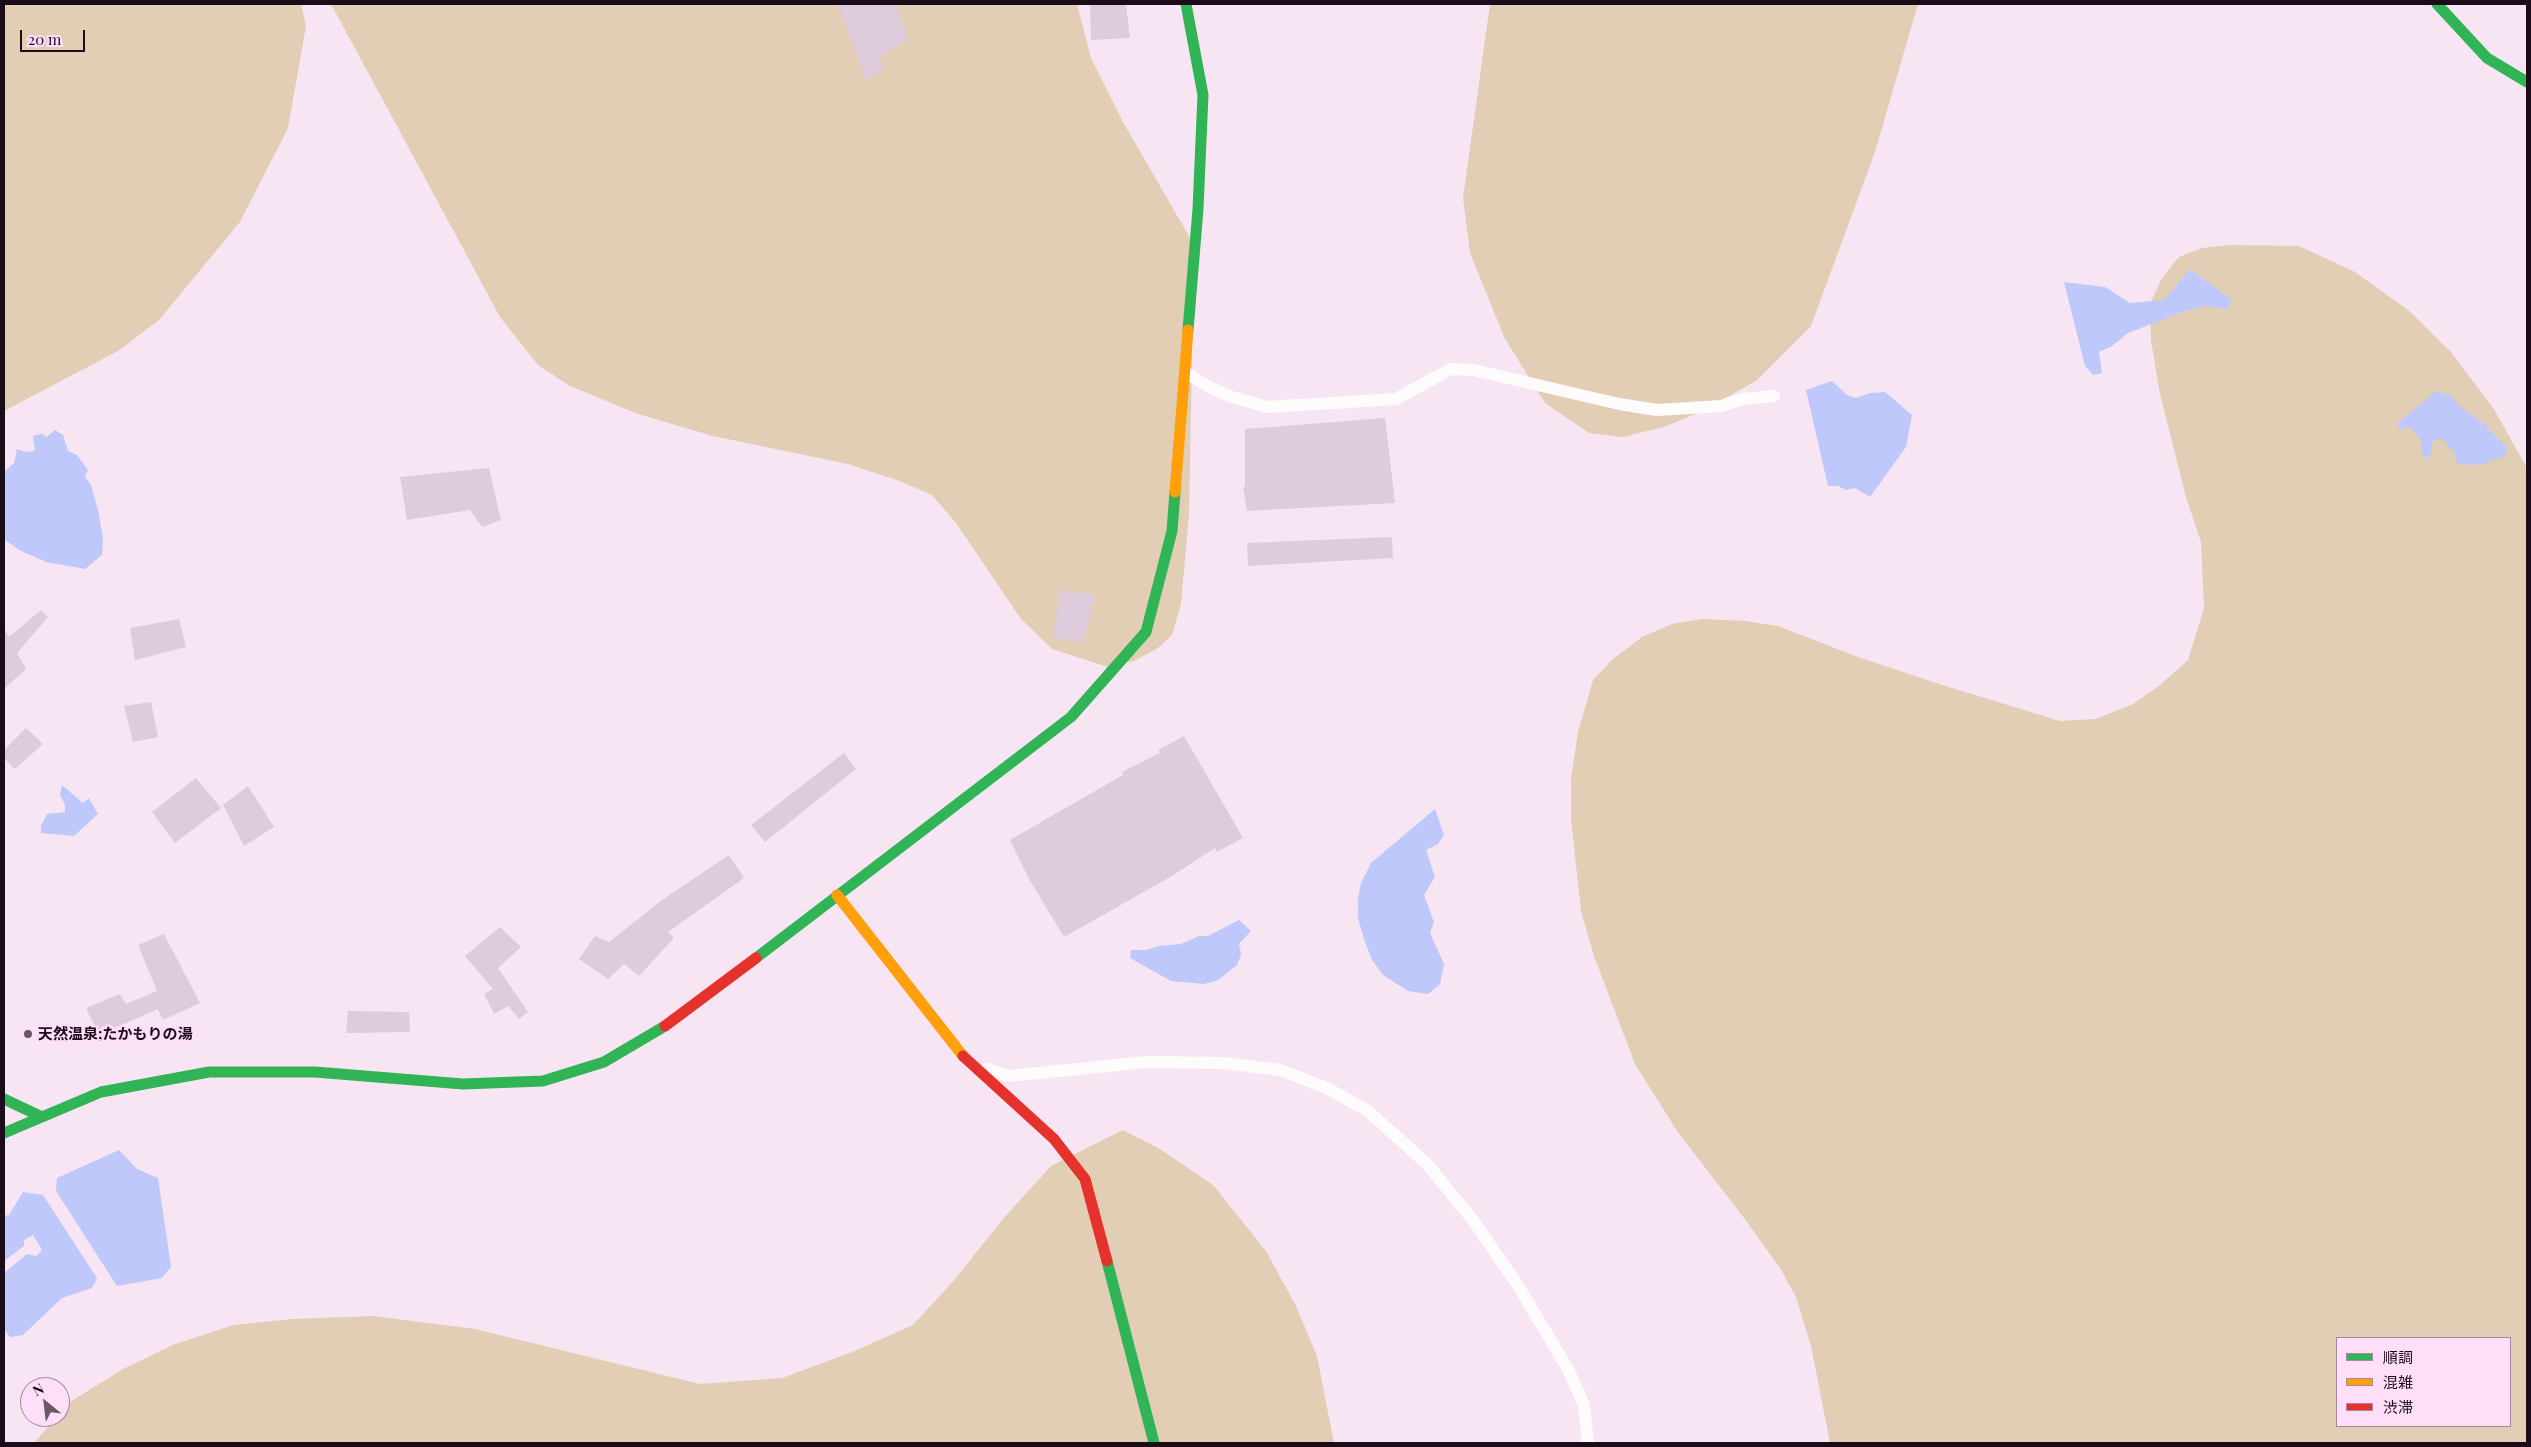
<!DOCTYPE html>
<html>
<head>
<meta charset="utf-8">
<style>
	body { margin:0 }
	#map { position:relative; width:2531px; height:1447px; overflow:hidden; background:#f7e5f4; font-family:"Playfair Display","Noto Sans JP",serif }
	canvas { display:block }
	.frame { position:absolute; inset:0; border:5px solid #1a0d19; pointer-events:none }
	.legend { position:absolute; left:2336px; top:1337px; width:175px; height:90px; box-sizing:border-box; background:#fedef9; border:1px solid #a38a9f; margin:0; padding:6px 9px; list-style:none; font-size:15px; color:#1a0d19 }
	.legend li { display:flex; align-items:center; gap:10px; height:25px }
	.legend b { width:25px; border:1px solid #a38a9f }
	.north { position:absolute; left:20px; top:1377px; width:50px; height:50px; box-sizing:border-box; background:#fedef9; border:1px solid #a38a9f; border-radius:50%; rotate:331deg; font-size:14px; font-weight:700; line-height:20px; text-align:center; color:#1a0d19 }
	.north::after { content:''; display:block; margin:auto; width:18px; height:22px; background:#675966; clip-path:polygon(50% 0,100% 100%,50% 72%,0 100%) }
	.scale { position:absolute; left:20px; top:30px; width:65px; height:22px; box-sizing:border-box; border:2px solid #1a0d19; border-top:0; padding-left:6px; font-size:15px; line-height:18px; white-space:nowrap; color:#1a0d19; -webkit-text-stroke:4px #fedef9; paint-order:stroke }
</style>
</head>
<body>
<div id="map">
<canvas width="2531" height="1447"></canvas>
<div class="frame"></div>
<ul class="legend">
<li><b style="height:6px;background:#30b455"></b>順調</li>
<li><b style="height:6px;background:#ff9f0a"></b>混雑</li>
<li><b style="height:6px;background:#e5322d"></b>渋滞</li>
</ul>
<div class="north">N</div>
<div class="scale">20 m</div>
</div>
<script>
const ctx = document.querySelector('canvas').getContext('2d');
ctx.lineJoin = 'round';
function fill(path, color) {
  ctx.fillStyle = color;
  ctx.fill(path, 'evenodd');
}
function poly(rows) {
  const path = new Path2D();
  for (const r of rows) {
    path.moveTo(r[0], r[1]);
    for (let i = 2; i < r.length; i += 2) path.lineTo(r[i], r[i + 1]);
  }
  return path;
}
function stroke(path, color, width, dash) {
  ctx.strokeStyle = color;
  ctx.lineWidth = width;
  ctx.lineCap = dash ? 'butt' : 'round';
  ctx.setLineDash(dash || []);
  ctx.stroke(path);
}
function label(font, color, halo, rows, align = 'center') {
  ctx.font = font + ' "Playfair Display","Noto Sans JP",serif';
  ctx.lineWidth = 5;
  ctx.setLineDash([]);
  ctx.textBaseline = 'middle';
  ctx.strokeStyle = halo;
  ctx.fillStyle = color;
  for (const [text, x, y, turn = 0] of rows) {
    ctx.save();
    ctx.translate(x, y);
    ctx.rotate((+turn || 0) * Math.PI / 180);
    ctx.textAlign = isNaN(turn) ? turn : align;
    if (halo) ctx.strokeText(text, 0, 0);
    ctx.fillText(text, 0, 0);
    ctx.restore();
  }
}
const green = poly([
	[4,4,301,4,306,26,288,128,240,222,159,320,118,351,4,411],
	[331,4,1077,4,1091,58,1123,122,1190,238,1192,357,1189,515,1181,604,1172,635,1158,648,1134,661,1108,667,1052,649,1021,619,956,523,932,495,897,480,848,464,713,436,638,414,570,386,538,365,500,317],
	[1490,4,1918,4,1875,152,1811,326,1756,381,1700,412,1667,426,1623,437,1589,433,1545,403,1505,339,1470,253,1463,198],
	[2230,245,2299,246,2355,272,2408,310,2450,351,2494,409,2527,468,2527,1443,1830,1443,1811,1346,1796,1297,1780,1268,1744,1218,1677,1131,1635,1064,1594,956,1581,911,1571,819,1571,779,1578,732,1593,680,1613,659,1642,637,1672,624,1703,619,1745,621,1778,626,1858,657,1939,684,2060,721,2096,719,2133,704,2159,686,2188,660,2204,608,2201,542,2186,497,2160,394,2151,341,2150,304,2162,278,2179,257,2202,248],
	[2337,1338,2510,1338,2510,1426,2337,1426],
	[1123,1130,1160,1149,1213,1185,1266,1251,1296,1306,1317,1356,1334,1443,34,1443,57,1417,60,1417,60,1413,70,1402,123,1369,175,1344,234,1325,292,1319,373,1316,475,1329,700,1384,782,1378,852,1352,913,1325,956,1278,1002,1220,1051,1166]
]);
const water = poly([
	[2190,269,2232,300,2228,309,2206,306,2185,311,2128,333,2112,346,2099,352,2102,373,2093,375,2085,366,2064,282,2105,287,2130,303,2164,300],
	[1832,381,1847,395,1856,398,1870,393,1885,392,1912,415,1906,447,1870,497,1855,488,1846,490,1838,486,1828,486,1806,390],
	[2436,391,2452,396,2458,405,2484,424,2507,447,2505,456,2480,465,2457,464,2455,453,2441,438,2431,442,2432,455,2423,458,2421,441,2410,427,2399,430,2398,423],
	[55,430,63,435,68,451,77,455,88,470,85,477,91,485,99,514,103,539,102,555,85,569,46,562,19,550,4,539,4,472,14,463,17,449,26,452,35,451,33,436,42,434,47,437],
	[62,785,83,803,89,798,98,814,74,836,41,833,41,826,47,814,65,812,65,805,60,795],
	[1435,809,1444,835,1438,844,1426,850,1435,877,1424,895,1434,922,1430,933,1444,964,1440,984,1428,994,1408,991,1383,975,1372,960,1364,939,1358,918,1358,899,1361,883,1371,863],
	[1239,920,1251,931,1239,944,1241,955,1237,965,1218,980,1204,984,1171,981,1130,958,1131,950,1146,950,1159,946,1181,944,1199,936,1208,936],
	[119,1150,137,1169,158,1178,171,1267,162,1278,117,1286,56,1191,57,1178],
	[23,1192,43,1195,97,1278,92,1288,62,1298,23,1335,10,1337,4,1329,4,1273,27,1254,36,1256,42,1250,33,1235,24,1240,24,1246,4,1261,4,1216,9,1215]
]);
const building = poly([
	[838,4,896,4,908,40,879,57,885,70,866,80],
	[1090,4,1126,4,1130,38,1091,40],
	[1385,418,1395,503,1247,511,1243,487,1245,487,1245,429],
	[489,468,501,520,482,527,470,510,407,520,400,477],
	[1392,537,1393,558,1248,566,1247,543],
	[1061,590,1095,595,1083,643,1052,637],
	[41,610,48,617,17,653,26,669,4,689,4,629,9,637],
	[179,619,186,647,135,660,130,628],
	[151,702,158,737,133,742,124,706],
	[26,728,43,744,15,769,4,758,4,750],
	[1184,736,1243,838,1217,852,1215,848,1172,876,1064,937,1029,879,1010,840,1123,775,1122,772,1160,753,1158,750],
	[844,753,856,769,765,842,751,825],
	[196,778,221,808,175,843,152,812],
	[248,786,274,827,244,846,223,805],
	[729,855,744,878,668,932,674,938,639,976,624,964,608,979,579,959,595,936,609,942,662,900],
	[500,927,521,947,498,968,528,1012,519,1019,508,1006,494,1014,484,994,493,989,465,956],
	[164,934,200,1003,163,1020,158,1009,99,1035,86,1008,120,994,126,1004,157,991,138,945],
	[348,1011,409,1012,410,1032,346,1033]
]);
const lane = poly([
	[1185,372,1209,387,1232,397,1268,407,1396,399,1451,369,1474,370,1619,404,1657,410,1721,406,1743,399,1774,396],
	[986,1069,1009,1076,1146,1062,1225,1063,1280,1070,1327,1088,1368,1111,1427,1164,1472,1219,1517,1284,1568,1369,1584,1405,1588,1443]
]);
const fast = poly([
	[1186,4,1203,95,1198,209,1188,330],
	[2437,4,2487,58,2527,82],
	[756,958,1071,717,1146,632,1172,531,1175,492],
	[4,1099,40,1116],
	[4,1133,101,1092,209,1072,315,1072,463,1084,543,1081,604,1062,665,1026],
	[1107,1261,1154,1443]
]);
const slow = poly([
	[1175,492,1188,330],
	[837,895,963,1056]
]);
const jam = poly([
	[665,1026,756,958],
	[963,1056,1054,1139,1085,1179,1107,1261]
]);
const markers = [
	[28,1034,5,"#675966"]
];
const poiNames = [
	["天然温泉;たかもりの湯",38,1034]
];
fill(green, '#e1ceb5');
fill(water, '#bec8fa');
fill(building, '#decbdc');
stroke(lane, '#fefbfd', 12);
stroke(fast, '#30b455', 11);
stroke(slow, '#ff9f0a', 11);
stroke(jam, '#e5322d', 11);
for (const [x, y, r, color] of markers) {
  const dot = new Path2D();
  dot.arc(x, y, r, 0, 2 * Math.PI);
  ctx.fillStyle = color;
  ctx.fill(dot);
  stroke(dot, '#fedef9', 2);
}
label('bold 15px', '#1a0d19', '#fedef9', poiNames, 'left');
</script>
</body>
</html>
